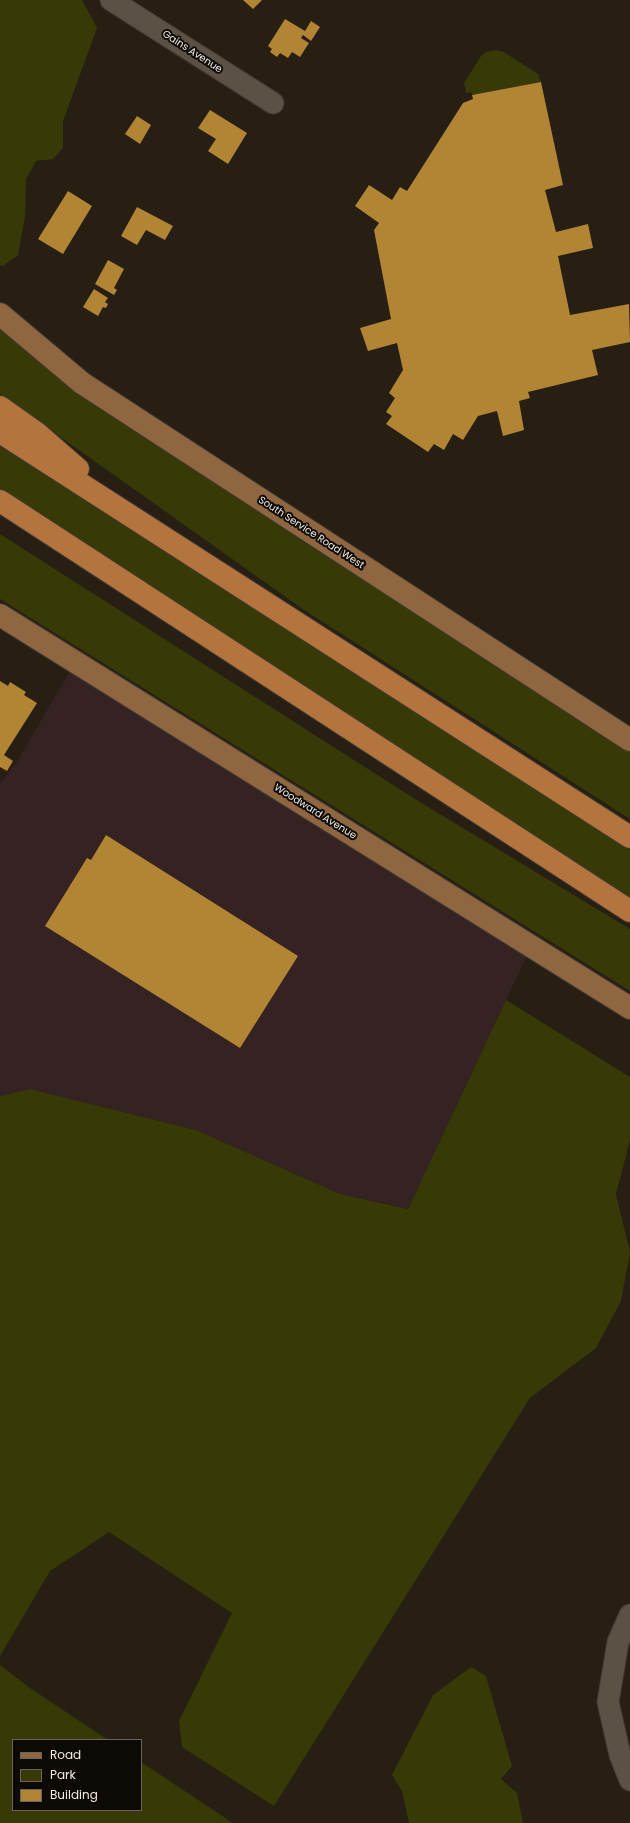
<!DOCTYPE html>
<html>
<head>
<meta charset="utf-8">
<style>
	body { margin:0 }
	#map { position:relative; width:630px; height:1823px; overflow:hidden; background:#271f13; font-family:Poppins,sans-serif }
	canvas { display:block }
	.legend { position:absolute; left:12px; top:1739px; width:130px; height:72px; box-sizing:border-box; background:#0d0a05; border:1px solid #68645e; margin:0; padding:5px 7px; list-style:none; font-size:12px; color:#f1ece4 }
	.legend li { display:flex; align-items:center; gap:8px; height:20px }
	.legend b { width:20px; border:1px solid #68645e }
</style>
</head>
<body>
<div id="map">
<canvas width="630" height="1823"></canvas>
<ul class="legend">
<li><b style="height:5px;background:#906641"></b>Road</li>
<li><b style="height:11px;background:#373906"></b>Park</li>
<li><b style="height:11px;background:#b18533"></b>Building</li>
</ul>
</div>
<script>
const ctx = document.querySelector('canvas').getContext('2d');
ctx.lineJoin = 'round';
function fill(path, color) {
  ctx.fillStyle = color;
  ctx.fill(path, 'evenodd');
}
function poly(rows) {
  const path = new Path2D();
  for (const r of rows) {
    path.moveTo(r[0], r[1]);
    for (let i = 2; i < r.length; i += 2) path.lineTo(r[i], r[i + 1]);
  }
  return path;
}
function stroke(path, color, width, dash) {
  ctx.strokeStyle = color;
  ctx.lineWidth = width;
  ctx.lineCap = dash ? 'butt' : 'round';
  ctx.setLineDash(dash || []);
  ctx.stroke(path);
}
function label(font, color, halo, rows, align = 'center') {
  ctx.font = font + ' Poppins,sans-serif';
  ctx.lineWidth = 4;
  ctx.setLineDash([]);
  ctx.textBaseline = 'middle';
  ctx.strokeStyle = halo;
  ctx.fillStyle = color;
  for (const [text, x, y, turn = 0] of rows) {
    ctx.save();
    ctx.translate(x, y);
    ctx.rotate((+turn || 0) * Math.PI / 180);
    ctx.textAlign = isNaN(turn) ? turn : align;
    if (halo) ctx.strokeText(text, 0, 0);
    ctx.fillText(text, 0, 0);
    ctx.restore();
  }
}
const commercial = poly([
	[71,669,528,953,408,1209,340,1194,196,1130,30,1089,0,1096,0,784,18,760]
]);
const green = poly([
	[0,0,82,0,97,28,63,121,63,148,53,159,36,161,26,179,25,217,18,255,3,266,0,265],
	[496,50,504,52,538,74,541,82,472,95,471,92,466,93,464,83,481,56,486,52],
	[0,323,630,747,630,819,304,610,0,394],
	[0,446,630,850,630,898,0,492],
	[0,534,415,799,630,929,630,991,0,599],
	[506,1000,630,1077,630,1140,616,1194,630,1252,621,1301,596,1348,530,1398,274,1806,182,1747,179,1721,232,1613,109,1532,50,1571,0,1656,0,1096,30,1089,196,1130,340,1194,408,1209],
	[0,1665,30,1688,108,1740,13,1740,13,1810,141,1810,141,1762,233,1823,0,1823],
	[471,1667,486,1676,512,1766,501,1779,517,1793,523,1823,409,1823,402,1791,392,1775,433,1695]
]);
const building = poly([
	[243,0,262,0,253,9],
	[285,19,305,31,311,21,320,27,311,41,303,35,301,38,309,43,300,57,292,52,288,58,280,53,277,57,270,52,272,49,268,46],
	[541,82,563,185,545,190,556,232,588,224,593,248,558,256,570,315,629,304,630,342,592,350,598,375,528,392,530,398,519,401,524,430,503,436,497,411,478,416,463,440,453,434,444,450,434,444,428,452,386,424,392,416,386,412,395,398,389,393,403,370,397,343,368,351,360,328,391,319,374,230,379,223,355,206,369,185,392,200,400,187,407,191,463,103,473,99,472,95],
	[210,110,247,133,228,164,208,151,216,139,198,128],
	[137,116,151,125,140,144,125,134],
	[68,191,92,206,63,254,38,239],
	[137,207,173,226,165,240,146,230,137,245,121,236],
	[108,260,124,269,114,288,117,290,114,295,95,284],
	[94,289,108,298,105,302,108,304,106,308,103,307,98,316,83,307],
	[0,681,8,686,10,682,26,692,24,695,37,703,4,755,13,761,7,771,0,767],
	[106,835,298,956,240,1048,45,926,87,858,91,860]
]);
const minor = poly([
	[111,0,273,103],
	[630,1615,618,1642,608,1702,620,1755,630,1780]
]);
const major = poly([
	[0,314,82,383,630,740],
	[0,615,630,1008]
]);
const highway = poly([
	[0,407,38,434,78,469],
	[0,432,630,837],
	[0,501,630,911]
]);
const streetNames = [
	["Gains Avenue",192,52,33],
	["South Service Road West",311,533,33],
	["Woodward Avenue",315,812,32]
];
fill(commercial, '#352223');
fill(green, '#373906');
fill(building, '#b18533');
stroke(minor, '#423b34', 23);
stroke(major, '#423b34', 24);
stroke(highway, '#423b34', 24);
stroke(minor, '#5b5245', 21);
stroke(major, '#906641', 22);
stroke(highway, '#b3743e', 22);
label('10px', '#f1ece4', '#0d0a05', streetNames);
</script>
</body>
</html>
